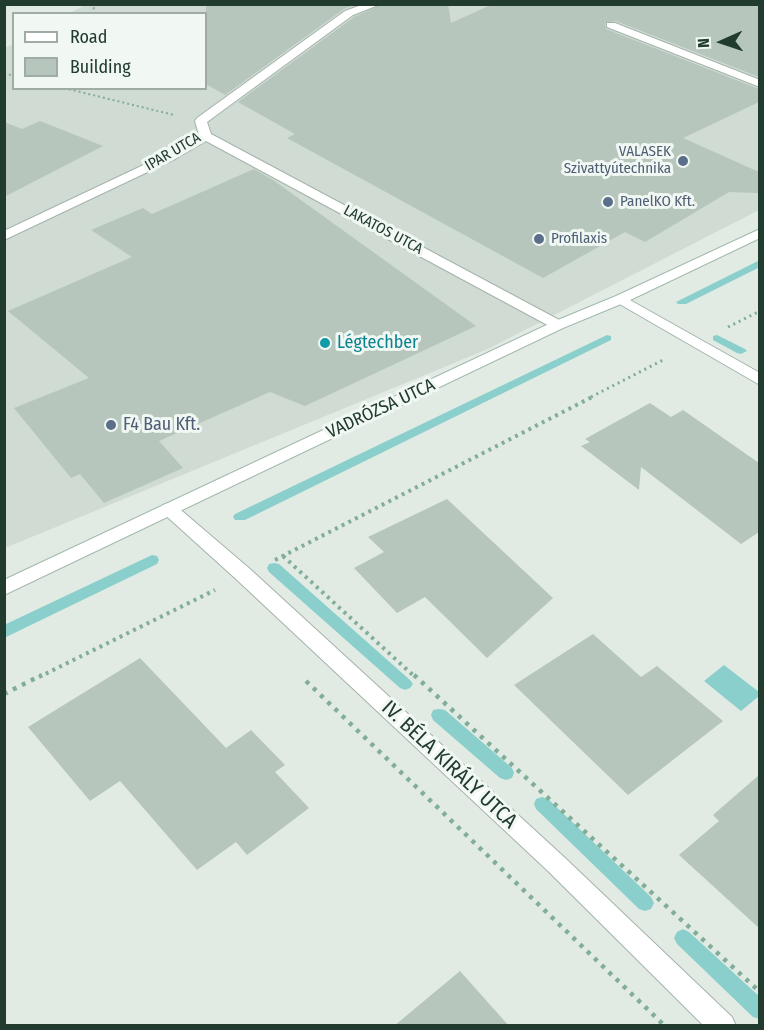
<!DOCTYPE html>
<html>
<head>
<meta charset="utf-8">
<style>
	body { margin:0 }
	#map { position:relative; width:764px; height:1030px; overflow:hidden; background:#e1ebe4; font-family:"Fira Sans Condensed",sans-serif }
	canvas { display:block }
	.frame { position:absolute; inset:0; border:6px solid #223b2f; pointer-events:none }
	.legend { position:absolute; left:12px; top:12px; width:195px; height:78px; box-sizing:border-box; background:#f1f8f3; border:2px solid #9eaca5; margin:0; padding:8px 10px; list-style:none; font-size:18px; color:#223b2f }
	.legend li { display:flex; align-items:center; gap:12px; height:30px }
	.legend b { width:30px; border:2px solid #9eaca5 }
	.north { position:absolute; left:692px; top:12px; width:60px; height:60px; -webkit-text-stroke:4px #f1f8f3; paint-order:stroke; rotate:267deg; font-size:16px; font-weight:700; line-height:24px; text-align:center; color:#223b2f }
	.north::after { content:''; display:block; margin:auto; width:21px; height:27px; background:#223b2f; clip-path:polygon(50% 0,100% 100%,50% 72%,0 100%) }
</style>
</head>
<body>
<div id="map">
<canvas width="764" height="1030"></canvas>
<div class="frame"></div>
<ul class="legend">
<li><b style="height:8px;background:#fff"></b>Road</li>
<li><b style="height:16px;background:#b6c6bd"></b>Building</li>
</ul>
<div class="north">N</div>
</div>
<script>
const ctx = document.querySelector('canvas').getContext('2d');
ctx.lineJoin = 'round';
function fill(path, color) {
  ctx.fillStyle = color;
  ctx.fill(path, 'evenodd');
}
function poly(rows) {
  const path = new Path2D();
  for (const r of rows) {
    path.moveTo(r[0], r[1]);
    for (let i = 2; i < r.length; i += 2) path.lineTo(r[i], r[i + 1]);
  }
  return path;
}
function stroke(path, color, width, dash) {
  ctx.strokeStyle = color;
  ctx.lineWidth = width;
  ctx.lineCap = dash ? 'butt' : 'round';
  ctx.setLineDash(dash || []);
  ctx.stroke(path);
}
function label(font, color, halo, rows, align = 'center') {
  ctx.font = font + ' "Fira Sans Condensed",sans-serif';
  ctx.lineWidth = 6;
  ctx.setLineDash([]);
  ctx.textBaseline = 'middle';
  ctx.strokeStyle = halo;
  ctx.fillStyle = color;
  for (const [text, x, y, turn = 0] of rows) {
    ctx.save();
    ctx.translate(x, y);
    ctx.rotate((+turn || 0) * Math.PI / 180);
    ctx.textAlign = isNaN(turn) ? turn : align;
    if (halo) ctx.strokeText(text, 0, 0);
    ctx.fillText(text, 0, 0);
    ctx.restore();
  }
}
const built = poly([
	[87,4,759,5,759,210,488,349,5,548,5,48,13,44,14,88,206,88,206,14,70,13]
]);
const water = poly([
	[724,665,759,692,759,696,741,711,704,681]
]);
const stream = poly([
	[760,260,760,267,686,304,678,304,676,302,760,260],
	[607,335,611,336,611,340,245,520,235,520,233,517,235,514,607,335],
	[717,335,745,349,747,351,741,354,737,353,713,340,713,336,717,335],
	[152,555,157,556,159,560,157,564,4,638,4,625,152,555],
	[274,563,279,564,410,680,413,684,410,688,405,690,400,688,269,572,267,568,269,564,274,563],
	[439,709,445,710,512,768,514,773,512,778,506,780,500,778,433,720,431,715,433,710,439,709],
	[542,797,548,799,651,897,654,903,651,909,645,911,639,909,536,809,534,804,536,799,542,797],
	[683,929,689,932,760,997,760,1019,753,1017,677,944,674,938,677,932,683,929]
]);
const building = poly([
	[206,4,356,4,344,9,225,95,206,84],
	[383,4,448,4,451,23,493,4,759,4,759,77,616,21,605,23,606,29,759,89,759,102,683,138,759,172,759,193,729,192,645,242,625,232,543,278,287,138,295,134,238,102,354,17],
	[40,121,103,146,4,197,4,122,22,129],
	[254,169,273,180,476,326,305,406,270,392,159,441,183,468,104,503,80,474,71,478,14,408,89,378,8,311,132,257,91,230,143,208,152,214],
	[650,403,671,417,683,410,759,463,759,532,741,544,641,467,639,490,581,446,590,442,585,439],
	[447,499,553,598,487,658,425,597,397,613,354,568,384,552,368,537],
	[593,634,641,677,657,666,723,721,628,795,514,685],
	[140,658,226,748,251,730,285,765,275,772,309,808,247,855,236,842,197,870,120,781,90,801,28,727],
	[759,775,759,928,679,855,719,821,713,815],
	[460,971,509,1026,394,1026]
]);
const pathFar3 = poly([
	[92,14,95,4],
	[4,76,14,74],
	[64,88,174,115]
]);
const pathFar2 = poly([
	[728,327,760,311],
	[591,397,665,359]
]);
const pathFar1 = poly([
	[283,556,415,677],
	[275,560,594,396],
	[39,677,215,590]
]);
const path = poly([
	[414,675,760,992],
	[306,681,665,1026],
	[4,694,42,675]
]);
const lane = poly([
	[171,152,175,153,175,159,4,240,4,231,171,152]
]);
const street = poly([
	[364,4,381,4,353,15,207,122,211,134,563,322,566,325,563,328,553,328,206,141,175,159,171,160,165,156,199,135,195,121,197,118,345,11,364,4],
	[607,23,615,23,760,80,760,87,607,27,607,23],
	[621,295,760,373,760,385,616,302,614,299,621,295],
	[169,503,175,505,250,569,564,857,732,1017,736,1026,704,1026,548,871,236,579,163,513,160,509,163,505,169,503]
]);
const secondary = poly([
	[760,229,760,238,626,302,563,328,4,595,4,580,553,322,616,296,760,229]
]);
const markers = [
	[683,161,6,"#5c6f8a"],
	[608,202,6,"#5c6f8a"],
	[539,239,6,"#5c6f8a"],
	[325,343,6,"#0f9aa8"],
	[111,425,6,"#5c6f8a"]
];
const farStreetnames = [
	["IPAR UTCA",173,152,-30],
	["LAKATOS UTCA",383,230,28]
];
const farServicenames = [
	["VALASEK",671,152,"right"],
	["Szivattyútechnika",671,169,"right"],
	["PanelKO Kft.",620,202],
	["Profilaxis",551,239]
];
const cultureNames = [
	["Légtechber",337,343]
];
const streetNames = [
	["VADRÓZSA UTCA",381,409,-25]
];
const serviceNames = [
	["F4 Bau Kft.",123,425]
];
const nearStreetnames = [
	["IV. BÉLA KIRÁLY UTCA",449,765,43]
];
fill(built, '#cfdbd3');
fill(water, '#8acfcc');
fill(stream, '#8acfcc');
fill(building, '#b6c6bd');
stroke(lane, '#a4b3aa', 2);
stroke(street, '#a4b3aa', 2);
stroke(secondary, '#a2b9ad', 2);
stroke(pathFar3, '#82ae97', 2, [2, 3]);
stroke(pathFar2, '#82ae97', 3, [2, 4]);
stroke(pathFar1, '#82ae97', 4, [3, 4.5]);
stroke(path, '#82ae97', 4.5, [4, 6]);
fill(lane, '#fff');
fill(street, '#fff');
fill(secondary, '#fff');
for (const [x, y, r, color] of markers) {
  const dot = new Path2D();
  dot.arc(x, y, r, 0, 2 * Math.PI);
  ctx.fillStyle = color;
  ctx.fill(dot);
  stroke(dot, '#f1f8f3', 2);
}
label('15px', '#223b2f', '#f1f8f3', farStreetnames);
label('15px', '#4e5e75', '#f1f8f3', farServicenames, 'left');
label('18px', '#0d838f', '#f1f8f3', cultureNames, 'left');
label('18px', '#223b2f', '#f1f8f3', streetNames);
label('18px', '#4e5e75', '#f1f8f3', serviceNames, 'left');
label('21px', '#223b2f', '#f1f8f3', nearStreetnames);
</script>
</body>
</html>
